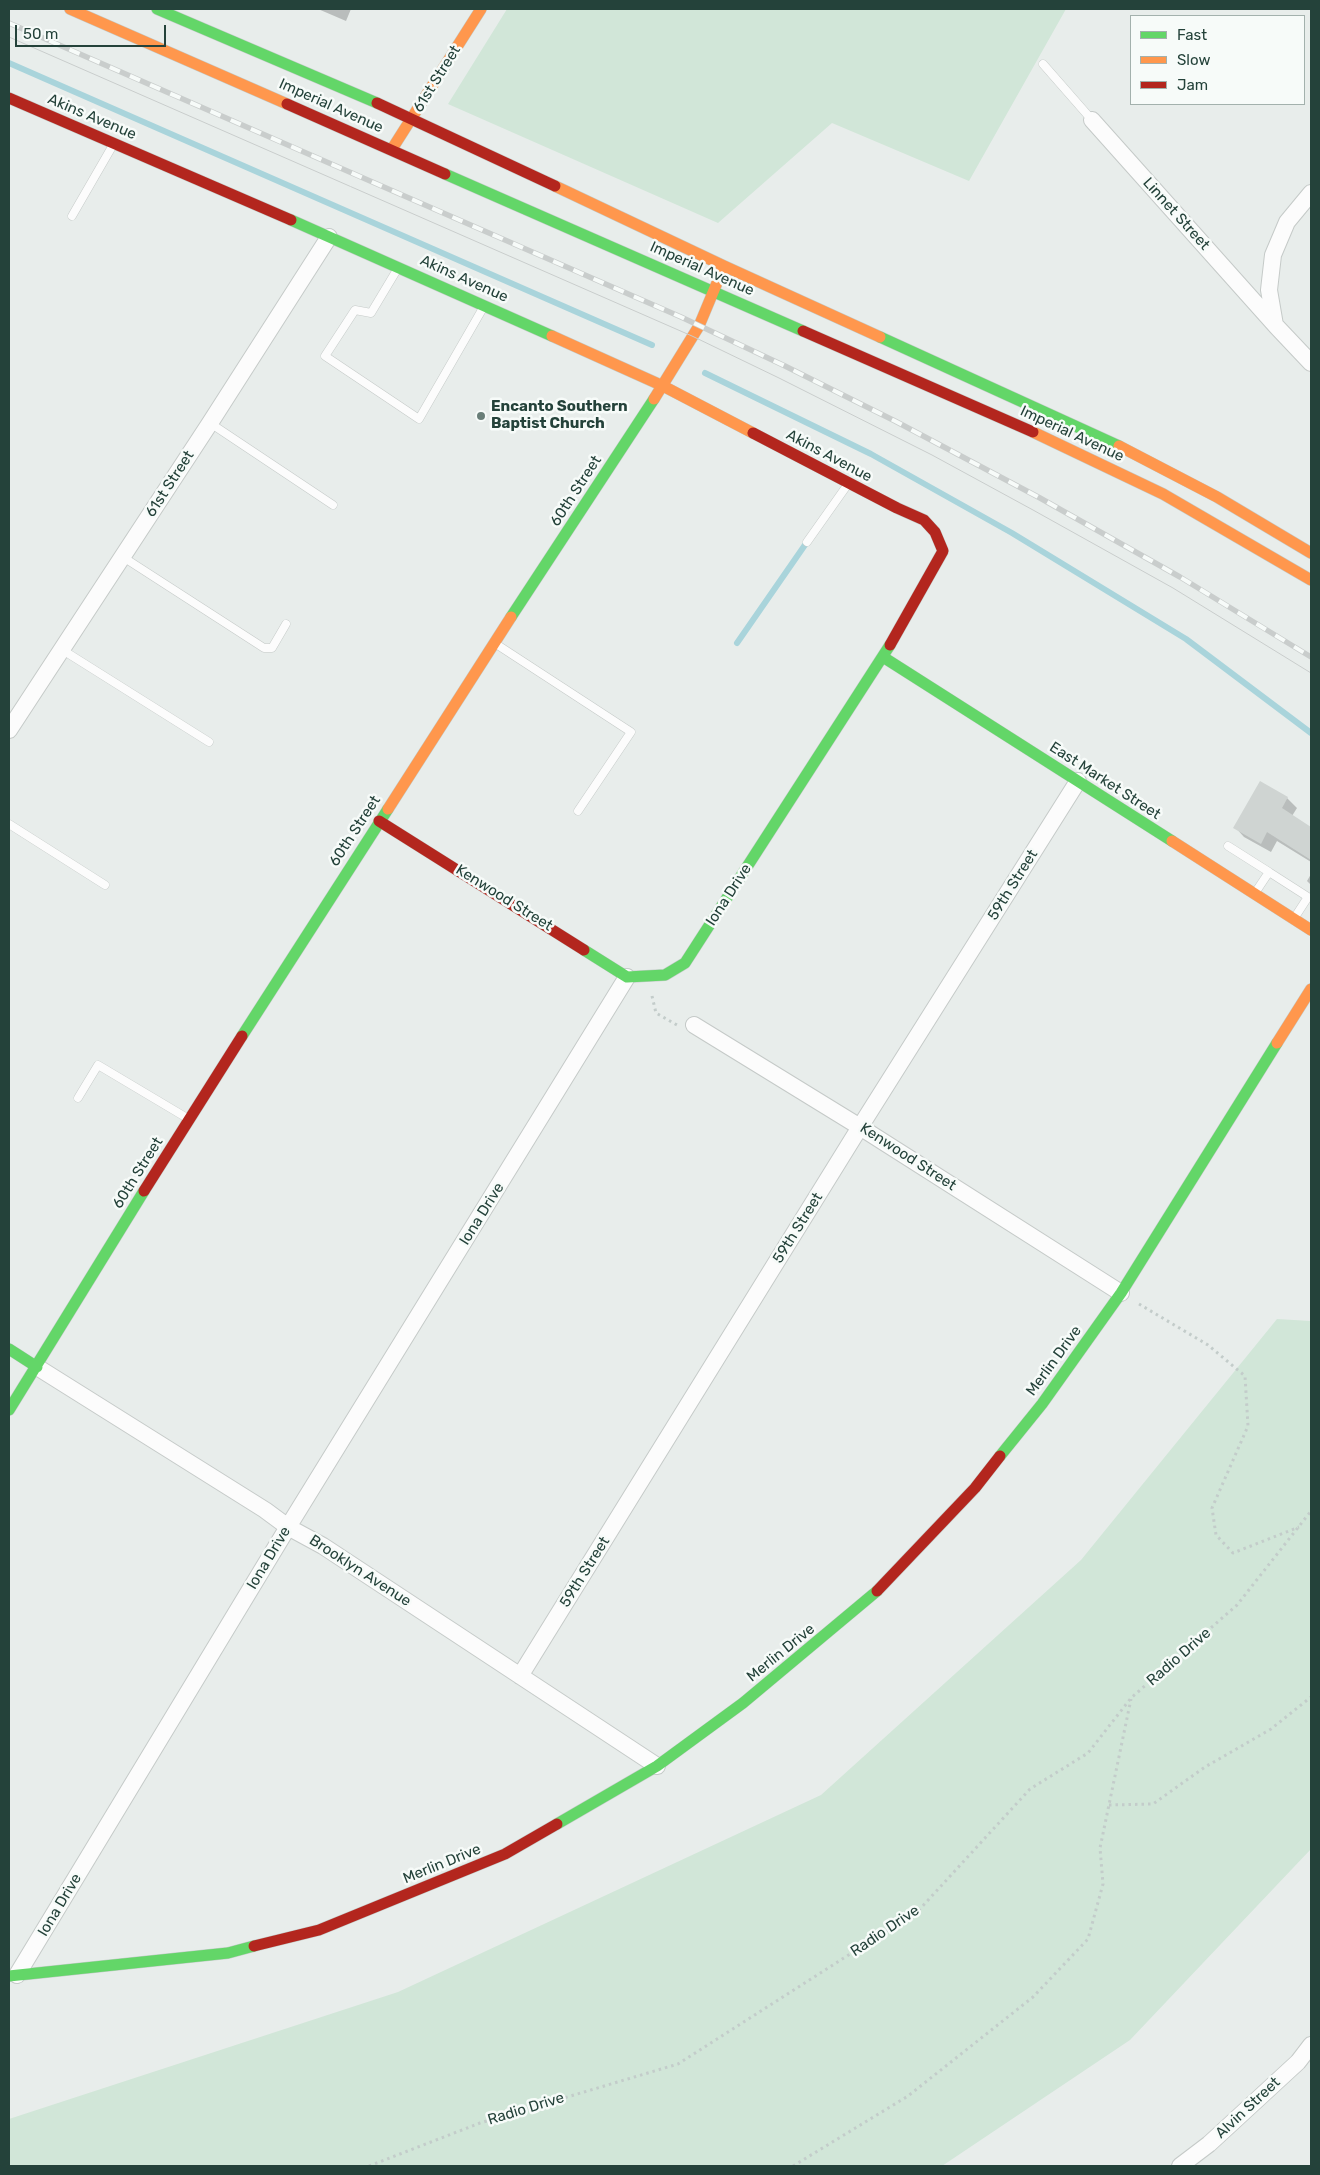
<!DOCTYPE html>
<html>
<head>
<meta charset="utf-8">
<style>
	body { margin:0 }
	#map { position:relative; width:1320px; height:2175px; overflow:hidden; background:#e8edeb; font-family:Rubik,sans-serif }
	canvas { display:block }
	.frame { position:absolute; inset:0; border:10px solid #24423a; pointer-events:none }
	.legend { position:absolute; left:1130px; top:15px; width:175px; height:90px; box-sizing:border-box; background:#f7fbf9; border:1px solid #a3b1ad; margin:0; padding:6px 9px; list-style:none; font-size:15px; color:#24423a }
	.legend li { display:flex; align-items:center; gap:10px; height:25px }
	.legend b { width:25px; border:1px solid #a3b1ad }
	.scale { position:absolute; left:15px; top:25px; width:151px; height:22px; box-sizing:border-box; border:2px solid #24423a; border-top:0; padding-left:6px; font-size:15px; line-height:18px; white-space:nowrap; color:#24423a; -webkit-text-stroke:4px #f7fbf9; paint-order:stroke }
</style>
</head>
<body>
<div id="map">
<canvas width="1320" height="2175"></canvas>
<div class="frame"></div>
<ul class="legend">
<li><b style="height:6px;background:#63d668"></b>Fast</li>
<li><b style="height:6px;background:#ff974d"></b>Slow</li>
<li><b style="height:6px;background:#b3261e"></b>Jam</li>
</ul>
<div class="scale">50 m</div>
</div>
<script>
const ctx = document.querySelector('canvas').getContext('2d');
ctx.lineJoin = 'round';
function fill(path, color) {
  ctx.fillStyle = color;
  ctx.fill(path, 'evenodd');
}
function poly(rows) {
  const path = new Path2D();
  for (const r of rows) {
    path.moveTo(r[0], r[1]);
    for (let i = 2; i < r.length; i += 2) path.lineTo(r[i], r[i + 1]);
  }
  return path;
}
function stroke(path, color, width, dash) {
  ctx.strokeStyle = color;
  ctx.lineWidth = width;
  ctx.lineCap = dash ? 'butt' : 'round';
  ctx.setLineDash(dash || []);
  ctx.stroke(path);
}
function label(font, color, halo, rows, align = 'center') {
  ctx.font = font + ' Rubik,sans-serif';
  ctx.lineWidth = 5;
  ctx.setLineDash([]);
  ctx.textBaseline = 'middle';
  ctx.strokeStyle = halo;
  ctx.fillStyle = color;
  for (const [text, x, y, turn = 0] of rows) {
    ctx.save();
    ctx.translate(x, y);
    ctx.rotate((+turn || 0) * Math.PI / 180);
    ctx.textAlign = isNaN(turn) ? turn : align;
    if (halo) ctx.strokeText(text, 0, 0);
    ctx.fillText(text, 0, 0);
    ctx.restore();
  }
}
const green = poly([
	[507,9,1066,9,969,181,832,123,718,223,448,104],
	[1277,1319,1311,1321,1311,1849,1130,2040,942,2166,9,2166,9,2119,398,1992,821,1795,1081,1560]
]);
const shadow = poly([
	[318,9,351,9,346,21],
	[1287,798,1297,808,1292,816,1311,829,1311,862,1277,841,1271,852,1244,837,1235,827],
	[1311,874,1311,885,1307,881]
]);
const stream = poly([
	[9,63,652,345],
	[705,373,871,454,1012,533,1186,639,1311,733],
	[737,643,807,542]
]);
const building = poly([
	[1260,781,1288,797,1282,808,1311,827,1311,860,1267,832,1261,844,1233,828]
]);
const path = poly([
	[652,996,656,1013,677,1025],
	[1139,1304,1208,1345,1245,1376,1248,1426,1212,1508,1216,1535,1233,1553,1299,1527],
	[1109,1805,1153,1804,1205,1767,1271,1729,1311,1697],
	[369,2166,480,2123,678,2064,919,1910,1030,1789,1088,1753,1131,1698,1237,1605,1311,1511],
	[793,2166,908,2096,1033,1997,1088,1939,1103,1884,1100,1848,1131,1699]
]);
const lane = poly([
	[1043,64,1092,120],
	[72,216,113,145],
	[398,268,371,313,355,310,325,356,419,419,483,308],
	[210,423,333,505],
	[807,542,848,484],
	[123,557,264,648,272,648,286,624],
	[496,644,631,732,578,811],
	[61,649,209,742],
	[9,824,105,885],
	[1228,846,1269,872],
	[1255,893,1269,872,1308,897,1295,917],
	[78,1098,98,1065,187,1118]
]);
const street = poly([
	[1092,120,1276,326,1311,363],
	[1275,325,1269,290,1273,255,1287,222,1311,193],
	[9,730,210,423,329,237],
	[694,1025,860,1127,1121,1293],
	[37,1367,265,1510,288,1527,323,1546,657,1766],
	[520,1676,860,1127,1078,781],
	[17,1975,288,1527,627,977],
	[1180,2166,1209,2144,1298,2062,1311,2045]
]);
const fast = poly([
	[157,9,377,103],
	[445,174,803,331],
	[291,220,552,336],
	[880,337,1119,446],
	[511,617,654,399],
	[883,657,1172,841],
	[584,950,627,977,665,975,685,963,890,645],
	[242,1036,388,809],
	[9,1349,37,1367],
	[9,1410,144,1191],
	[1000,1456,1042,1404,1121,1293,1277,1043],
	[557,1824,657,1766,743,1703,877,1591],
	[9,1976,228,1953,254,1946]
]);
const slow = poly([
	[70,9,287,104],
	[392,149,481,9],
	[555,186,724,266,880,337],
	[552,336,663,386,753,433],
	[654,399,699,326,724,266],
	[1033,432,1163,494,1311,580],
	[1119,446,1217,497,1311,553],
	[388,809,511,617],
	[1172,841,1311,930],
	[1277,1043,1311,989]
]);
const jam = poly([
	[9,98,291,220],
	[377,103,555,186],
	[287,104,445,174],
	[803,331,1033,432],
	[753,433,897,508,924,520,935,532,943,551,890,645],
	[379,821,584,950],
	[144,1191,242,1036],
	[877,1591,975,1488,1000,1456],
	[254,1946,319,1930,505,1854,557,1824]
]);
const tram = poly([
	[9,37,692,336,779,378,932,455,1033,510,1173,588,1311,673]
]);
const rail = poly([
	[9,23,681,317,785,366,895,421,1040,498,1180,577,1311,657]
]);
const markers = [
	[481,416,5,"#697e78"]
];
const streetNames = [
	["61st Street",437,79,-58],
	["Imperial Avenue",331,106,24],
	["Akins Avenue",92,117,23],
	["Linnet Street",1176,214,48],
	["Imperial Avenue",702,269,24],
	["Akins Avenue",464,279,24],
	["Imperial Avenue",1072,434,25],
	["Akins Avenue",829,456,28],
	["61st Street",170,484,-57],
	["60th Street",576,491,-57],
	["East Market Street",1105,781,33],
	["60th Street",355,831,-57],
	["59th Street",1013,885,-58],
	["Iona Drive",729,895,-57],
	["Kenwood Street",504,898,32],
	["Kenwood Street",908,1157,33],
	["60th Street",138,1173,-58],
	["Iona Drive",482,1214,-58],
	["59th Street",798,1228,-58],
	["Merlin Drive",1054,1361,-54],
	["Iona Drive",269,1558,-59],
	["Brooklyn Avenue",360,1571,33],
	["59th Street",585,1572,-58],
	["Merlin Drive",781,1653,-39],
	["Radio Drive",1179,1657,-41],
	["Merlin Drive",442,1864,-22],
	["Iona Drive",60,1905,-59],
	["Radio Drive",885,1931,-34],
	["Alvin Street",1248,2108,-43],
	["Radio Drive",526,2109,-17]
];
const poiNames = [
	["Encanto Southern",491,407],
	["Baptist Church",491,424]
];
fill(green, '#d1e6d8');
fill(shadow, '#0003');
stroke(stream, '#a9d4db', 6);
fill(building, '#cfd4d2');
stroke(lane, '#c5cac8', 9);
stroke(street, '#c5cac8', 18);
stroke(fast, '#c3cbc8', 12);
stroke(slow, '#c3cbc8', 12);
stroke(jam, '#c3cbc8', 12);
stroke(path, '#c3ccca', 3, [2.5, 4]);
stroke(lane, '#fcfcfc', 8);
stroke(street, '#fcfcfc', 16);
stroke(fast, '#63d668', 11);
stroke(slow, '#ff974d', 11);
stroke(jam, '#b3261e', 11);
stroke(tram, '#c9cdcc', 1);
stroke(rail, '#c9cdcc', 5.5);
stroke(rail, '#f7fbf9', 4, [11]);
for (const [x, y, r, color] of markers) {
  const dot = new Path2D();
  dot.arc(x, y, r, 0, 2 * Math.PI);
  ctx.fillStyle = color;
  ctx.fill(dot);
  stroke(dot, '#f7fbf9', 2);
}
label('15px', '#24423a', '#f7fbf9', streetNames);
label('bold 15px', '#24423a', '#f7fbf9', poiNames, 'left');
</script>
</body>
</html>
